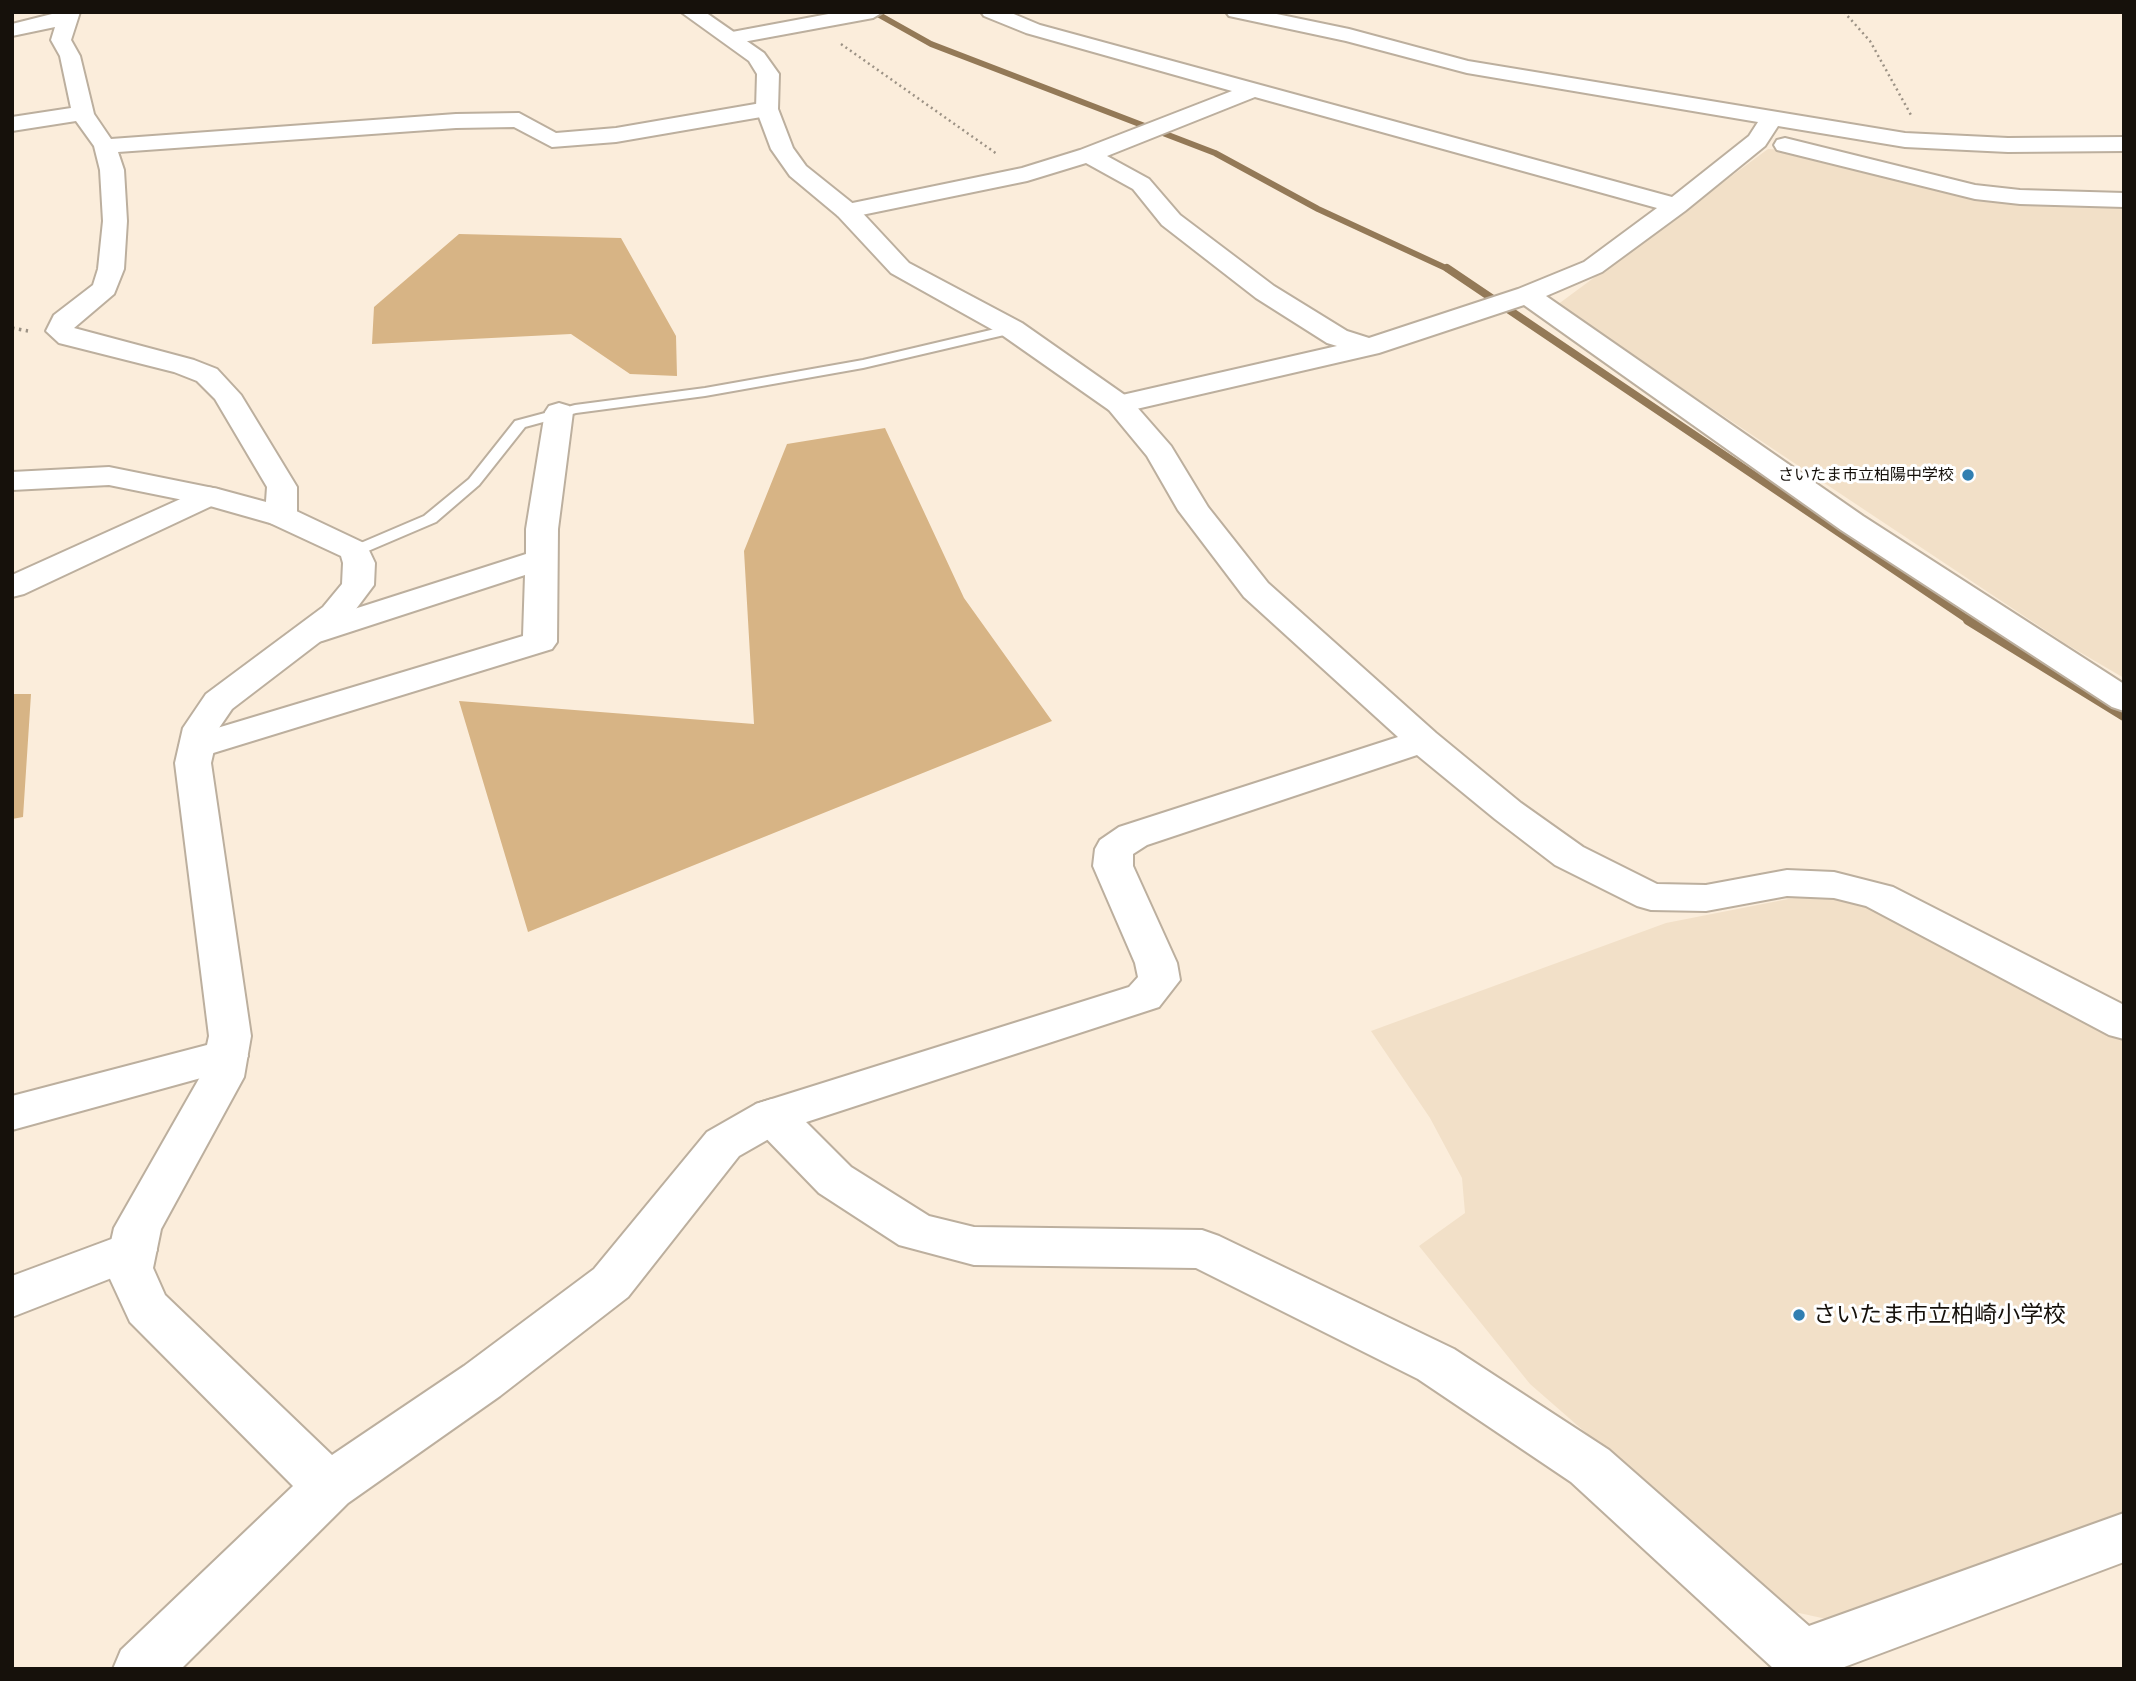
<!DOCTYPE html>
<html>
<head>
<meta charset="utf-8">
<style>
	body { margin:0 }
	#map { position:relative; width:2136px; height:1681px; overflow:hidden; background:#fbeddb; font-family:"PT Sans Narrow",sans-serif }
	canvas { display:block }
	.frame { position:absolute; inset:0; border:14px solid #16110b; pointer-events:none }
</style>
</head>
<body>
<div id="map">
<canvas width="2136" height="1681"></canvas>
<div class="frame"></div>
</div>
<script>
const ctx = document.querySelector('canvas').getContext('2d');
ctx.lineJoin = 'round';
function fill(path, color) {
  ctx.fillStyle = color;
  ctx.fill(path, 'evenodd');
}
function poly(rows) {
  const path = new Path2D();
  for (const r of rows) {
    path.moveTo(r[0], r[1]);
    for (let i = 2; i < r.length; i += 2) path.lineTo(r[i], r[i + 1]);
  }
  return path;
}
function stroke(path, color, width, dash) {
  ctx.strokeStyle = color;
  ctx.lineWidth = width;
  ctx.lineCap = dash ? 'butt' : 'round';
  ctx.setLineDash(dash || []);
  ctx.stroke(path);
}
function label(font, color, halo, rows, align = 'center') {
  ctx.font = font + ' "PT Sans Narrow","Noto Sans JP",sans-serif';
  ctx.lineWidth = 6;
  ctx.setLineDash([]);
  ctx.textBaseline = 'middle';
  ctx.strokeStyle = halo;
  ctx.fillStyle = color;
  for (const [text, x, y, turn = 0] of rows) {
    ctx.save();
    ctx.translate(x, y);
    ctx.rotate((+turn || 0) * Math.PI / 180);
    ctx.textAlign = isNaN(turn) ? turn : align;
    if (halo) ctx.strokeText(text, 0, 0);
    ctx.fillText(text, 0, 0);
    ctx.restore();
  }
}
const built = poly([
	[1768,149,1789,150,1881,175,2124,204,2124,678,2066,644,1557,305],
	[1824,892,1898,916,2124,1036,2124,1514,1831,1620,1790,1611,1530,1384,1419,1246,1465,1213,1462,1178,1430,1118,1371,1031,1666,923]
]);
const forest = poly([
	[459,234,621,238,676,336,677,376,630,374,571,334,372,344,374,307],
	[885,428,964,598,1052,721,528,932,459,701,754,724,744,551,787,444],
	[12,694,31,694,23,817,12,819]
]);
const streamFar2 = poly([
	[874,12,931,44,1215,153,1318,209,1450,270]
]);
const streamFar1 = poly([
	[1447,268,1970,621]
]);
const stream = poly([
	[1968,620,2124,716]
]);
const pathFar1 = poly([
	[1844,12,1870,41,1911,115],
	[841,44,997,154]
]);
const path = poly([
	[12,328,28,331]
]);
const service = poly([
	[1012,325,1019,329,1017,332,863,368,705,396,576,413,525,427,479,485,436,522,361,554,355,556,347,551,349,548,424,516,469,479,515,421,575,405,705,388,863,360,1012,325]
]);
const minor = poly([
	[60,12,80,12,71,40,80,56,94,114,111,139,456,114,519,113,556,133,616,128,767,102,775,104,778,109,775,114,767,116,616,142,552,147,514,127,456,128,118,152,124,170,127,221,124,269,114,294,74,328,194,360,217,369,241,395,297,487,297,516,292,523,281,525,270,523,265,516,267,487,215,399,197,381,174,372,59,343,46,331,54,315,93,285,98,269,103,221,100,170,94,146,76,121,12,131,12,117,71,108,60,56,51,40,55,27,12,36,12,24,60,12],
	[839,12,883,12,873,18,732,44,725,42,722,38,725,34,732,32,839,12],
	[981,12,1009,12,1040,25,1672,197,1749,136,1758,122,1467,73,1346,41,1229,16,1226,12,1267,12,1349,29,1468,61,1905,133,2008,138,2124,137,2124,151,2008,152,1905,147,1778,126,1765,146,1685,211,1602,272,1546,296,1863,516,2124,684,2124,711,2112,707,1841,530,1524,305,1379,353,1119,413,1109,410,1105,404,1109,398,1337,346,1327,343,1256,298,1162,225,1133,189,1086,163,1027,181,847,218,838,216,835,211,838,206,1022,168,1080,150,1232,91,1026,33,984,16,981,12],
	[1255,97,1657,208,1584,262,1518,289,1369,338,1347,331,1274,286,1180,215,1149,179,1107,156,1255,97],
	[1785,138,1975,185,2020,190,2124,193,2124,207,2020,204,1975,199,1777,150,1774,145,1777,140,1785,138],
	[559,403,569,406,573,412,558,529,557,642,552,649,210,754,197,757,184,754,179,746,184,738,523,636,525,575,322,641,310,644,298,641,293,634,298,627,526,554,526,529,545,412,549,406,559,403],
	[207,487,218,489,222,496,218,503,24,594,12,597,12,575,207,487],
	[226,1040,241,1045,248,1056,241,1067,12,1130,12,1096,226,1040],
	[772,1099,788,1104,851,1167,929,1216,974,1227,1202,1230,1219,1236,1454,1349,1609,1450,1809,1626,2124,1513,2124,1562,1839,1669,1774,1669,1571,1482,1418,1379,1196,1268,974,1265,899,1245,819,1193,756,1128,750,1116,756,1104,772,1099],
	[133,1231,150,1237,157,1250,150,1263,12,1317,12,1276,133,1231]
]);
const tertiary = poly([
	[681,12,705,12,764,53,779,74,778,109,793,148,806,166,856,206,909,263,1022,323,1129,398,1171,446,1208,507,1268,583,1436,733,1521,803,1583,847,1657,884,1706,885,1787,870,1834,872,1893,887,2124,1005,2124,1039,2109,1035,1866,906,1834,898,1787,896,1706,911,1651,910,1637,906,1555,865,1495,819,1417,755,1147,845,1133,854,1133,866,1177,963,1180,980,1159,1007,788,1128,739,1156,628,1297,500,1396,348,1503,181,1669,113,1669,121,1650,293,1486,130,1322,105,1268,114,1228,200,1077,209,1036,175,763,183,728,206,694,323,607,342,584,343,563,341,556,270,523,203,504,109,485,12,490,12,472,109,467,218,489,292,509,366,544,375,563,374,585,347,621,232,709,219,728,211,763,251,1036,244,1077,161,1229,153,1268,165,1295,332,1455,464,1366,594,1269,707,1132,756,1104,1129,987,1138,977,1135,963,1093,866,1095,849,1100,840,1119,827,1398,737,1244,597,1178,510,1147,456,1109,410,1002,335,891,273,838,216,790,176,771,149,756,109,757,74,749,61,681,12]
]);
const markers = [
	[1968,475,7,"#317fb1"],
	[1799,1315,7,"#317fb1"]
];
const farPoinames = [
	["さいたま市立柏陽中学校",1954,475]
];
const nearPoinames = [
	["さいたま市立柏崎小学校",1813,1315]
];
fill(built, '#f2e0c8');
fill(forest, '#d7b485');
stroke(streamFar2, '#937957', 6);
stroke(streamFar1, '#937957', 8);
stroke(stream, '#937957', 10);
stroke(service, '#bcaf9e', 4);
stroke(minor, '#bcaf9e', 4);
stroke(tertiary, '#bcaf9e', 4);
stroke(pathFar1, '#9c9285', 2.5, [2, 3.5]);
stroke(path, '#9c9285', 3.5, [2.5, 4.5]);
fill(service, '#fff');
fill(minor, '#fff');
fill(tertiary, '#fff');
for (const [x, y, r, color] of markers) {
  const dot = new Path2D();
  dot.arc(x, y, r, 0, 2 * Math.PI);
  ctx.fillStyle = color;
  ctx.fill(dot);
  stroke(dot, '#fff', 2.5);
}
label('16px', '#16110b', '#fff', farPoinames, 'right');
label('23px', '#16110b', '#fff', nearPoinames, 'left');
</script>
</body>
</html>
